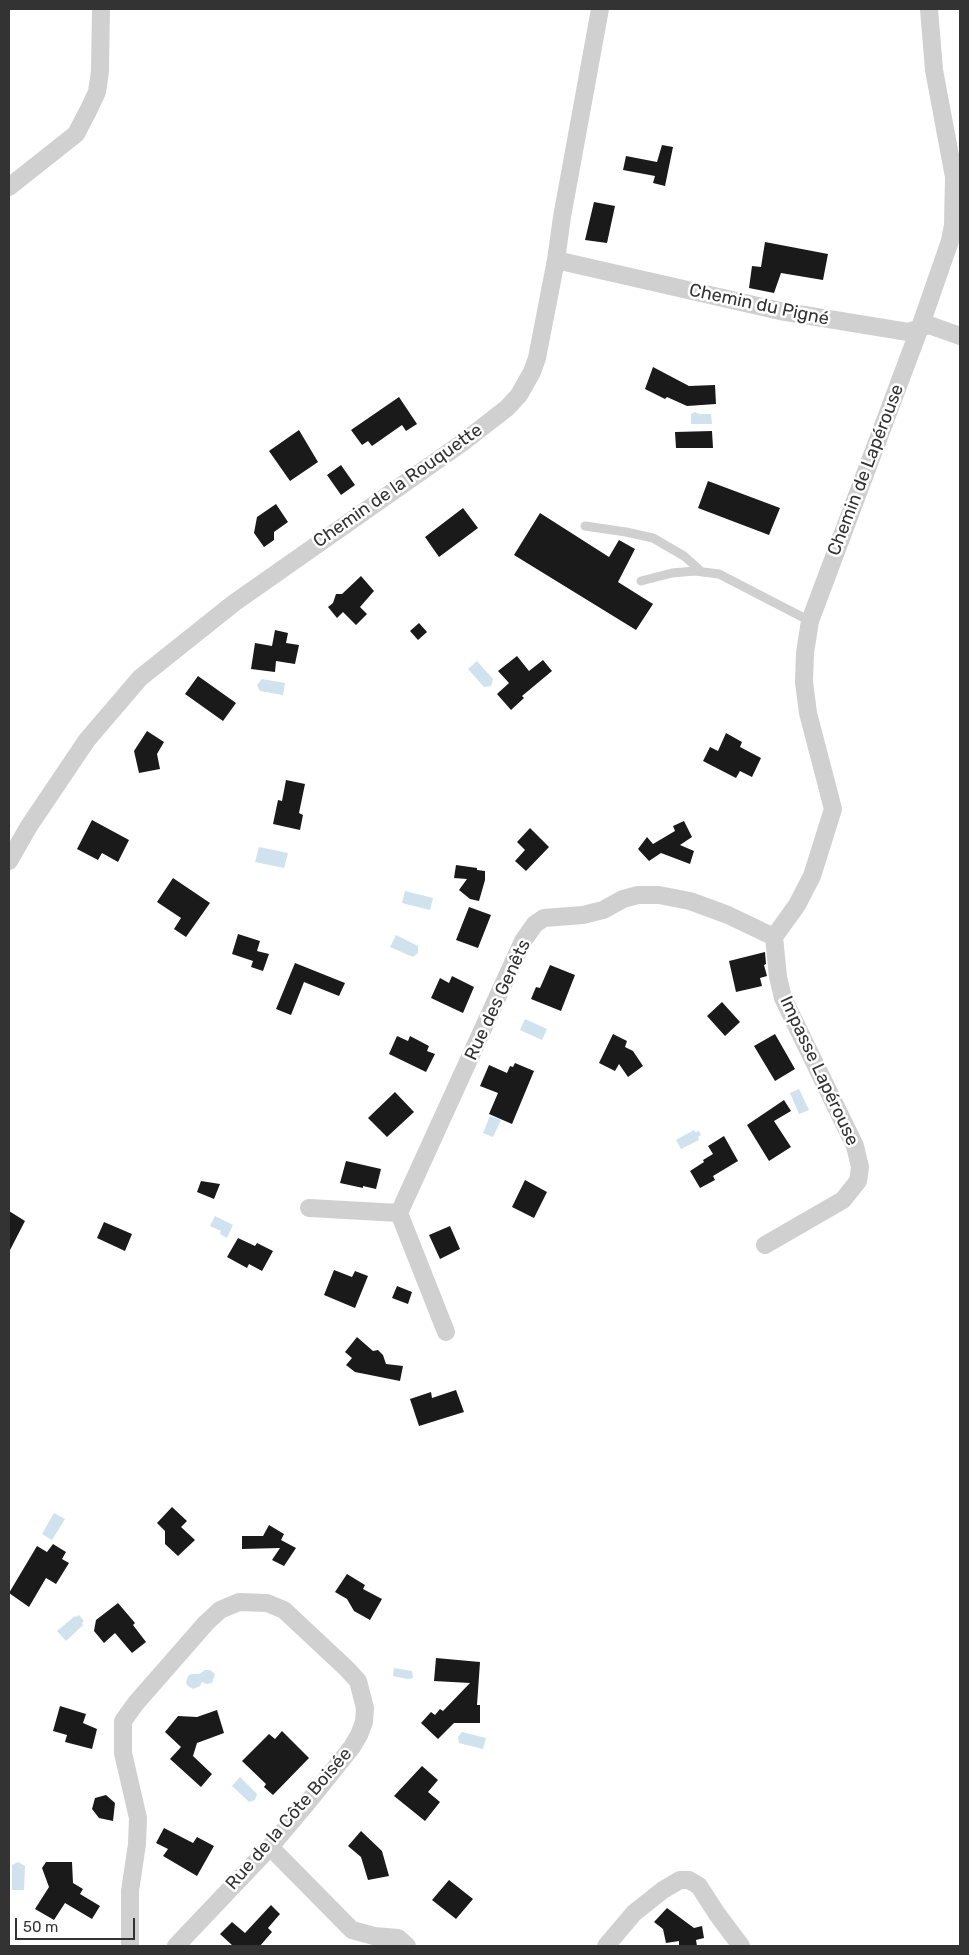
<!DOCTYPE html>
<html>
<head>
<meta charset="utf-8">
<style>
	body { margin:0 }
	#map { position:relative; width:969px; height:1955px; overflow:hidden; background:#fff; font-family:Rubik,sans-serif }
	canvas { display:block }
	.frame { position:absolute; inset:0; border:10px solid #333; pointer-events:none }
	.scale { position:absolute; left:15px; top:1918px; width:120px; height:22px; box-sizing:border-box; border:2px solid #333; border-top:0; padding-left:6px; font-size:15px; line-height:18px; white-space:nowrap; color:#333; -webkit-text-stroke:4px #fff; paint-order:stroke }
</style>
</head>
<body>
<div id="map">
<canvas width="969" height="1955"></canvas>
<div class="frame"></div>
<div class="scale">50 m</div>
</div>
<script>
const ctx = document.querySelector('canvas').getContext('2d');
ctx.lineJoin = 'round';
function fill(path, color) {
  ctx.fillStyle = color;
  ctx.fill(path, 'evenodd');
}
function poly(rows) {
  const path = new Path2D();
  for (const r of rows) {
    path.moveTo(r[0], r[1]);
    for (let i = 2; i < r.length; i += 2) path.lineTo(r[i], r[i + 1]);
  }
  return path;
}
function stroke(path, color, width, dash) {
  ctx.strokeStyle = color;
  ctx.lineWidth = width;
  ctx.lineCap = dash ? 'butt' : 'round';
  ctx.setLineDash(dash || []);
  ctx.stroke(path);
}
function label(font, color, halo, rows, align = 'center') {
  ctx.font = font + ' Rubik,sans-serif';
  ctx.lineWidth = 5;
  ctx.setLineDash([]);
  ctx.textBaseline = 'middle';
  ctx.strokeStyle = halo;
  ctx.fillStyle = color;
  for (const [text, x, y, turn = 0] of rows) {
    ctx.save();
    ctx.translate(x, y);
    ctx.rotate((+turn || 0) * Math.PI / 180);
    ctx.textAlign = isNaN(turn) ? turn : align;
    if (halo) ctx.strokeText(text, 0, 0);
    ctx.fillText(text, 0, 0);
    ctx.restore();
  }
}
const water = poly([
	[695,412,699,414,711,414,712,424,691,424,691,414],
	[477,661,493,679,491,686,484,687,468,669],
	[262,679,285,683,283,695,260,691,257,685],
	[259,847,288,853,284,868,255,862],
	[405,891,433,898,430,910,402,903],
	[396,935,418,946,418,953,413,957,390,947],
	[525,1019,547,1029,542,1040,520,1030],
	[799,1089,809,1110,799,1114,790,1093],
	[490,1116,501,1120,493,1137,483,1133],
	[694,1130,695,1132,699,1131,701,1135,698,1137,699,1140,681,1149,676,1140],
	[215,1216,233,1225,227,1238,220,1234,221,1231,210,1226],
	[54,1513,65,1519,52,1540,42,1534],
	[79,1615,84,1621,82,1623,83,1625,66,1641,57,1631,75,1616,76,1617],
	[394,1668,412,1671,413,1678,408,1679,393,1676],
	[205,1670,210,1670,215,1674,212,1683,206,1684,202,1682,200,1686,193,1689,188,1686,186,1683,188,1676,191,1674,199,1674],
	[462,1732,486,1738,483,1749,459,1743,458,1737],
	[240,1777,257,1794,255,1800,249,1802,232,1786],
	[18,1862,25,1866,24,1890,12,1890,12,1865]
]);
const building = poly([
	[662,145,673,147,665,186,653,183,655,176,623,170,626,156,657,162],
	[594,202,615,206,607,243,585,240],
	[765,242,828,254,823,280,781,273,774,293,749,288,752,266,761,267],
	[653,367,689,386,715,385,716,404,687,406,667,397,665,399,645,389],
	[399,397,417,424,406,431,402,425,372,446,368,441,362,445,351,430],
	[299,430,318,462,290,481,269,451],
	[712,431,713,448,676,448,675,432],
	[341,465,355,485,341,495,327,475],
	[708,481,780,508,769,535,698,508],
	[276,504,288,522,274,532,274,540,264,547,254,533,257,517],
	[463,508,478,528,439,557,425,537],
	[540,513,609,557,619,540,635,549,618,582,653,604,636,630,514,555],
	[361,576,374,591,360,607,367,614,356,625,343,612,337,618,328,607,333,603,336,594,342,594],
	[419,623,427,632,418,640,410,631],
	[275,630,288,633,286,643,299,645,295,664,276,661,275,672,251,669,255,643,272,646],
	[517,656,529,671,543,660,552,671,522,696,524,698,511,710,497,694,509,683,498,671],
	[198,676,236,703,223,721,185,694],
	[147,731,164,742,157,754,160,769,139,773,134,751],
	[726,733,742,742,740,747,761,758,752,777,740,771,736,778,703,761,710,747,718,751],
	[286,780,305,784,299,813,303,815,300,830,273,824,278,800,282,801],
	[92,820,129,840,118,862,102,853,98,860,77,849],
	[684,821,692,837,680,845,694,851,690,864,661,853,649,861,638,849,647,837,653,844,675,831,673,826],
	[530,828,549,847,526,871,515,861,525,850,517,842],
	[456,865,477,868,477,870,485,871,485,880,479,901,470,899,459,890,467,879,454,878],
	[173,878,210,903,186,937,174,929,181,918,157,902],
	[469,907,491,915,478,948,456,940],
	[238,934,260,941,257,951,269,954,263,971,251,967,253,961,232,954],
	[765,952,766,964,764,965,767,976,760,978,762,986,736,992,729,961],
	[295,963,345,983,339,996,304,982,291,1015,276,1009],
	[550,965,575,975,561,1011,531,999,536,987,540,988],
	[452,976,474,987,463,1013,431,998,440,978,449,983],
	[722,1002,740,1022,725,1036,707,1016],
	[613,1034,627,1041,625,1047,633,1051,643,1066,628,1077,619,1064,615,1071,599,1063],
	[775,1034,795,1069,775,1081,754,1046],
	[397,1036,408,1041,410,1036,429,1046,427,1051,435,1054,426,1072,389,1054],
	[515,1063,534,1071,512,1124,489,1114,498,1093,480,1086,489,1065,507,1073,510,1066,513,1067],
	[395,1092,414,1112,387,1137,368,1118],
	[784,1100,791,1111,774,1121,791,1147,769,1161,747,1125],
	[724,1136,738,1161,713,1176,715,1180,700,1188,690,1171,704,1162,703,1160,713,1154,708,1146],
	[346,1161,381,1169,376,1189,363,1186,363,1188,340,1183],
	[525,1180,547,1192,534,1218,512,1207],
	[201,1181,220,1184,214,1199,197,1192],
	[9,1211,25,1221,9,1252],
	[104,1222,132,1234,125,1251,97,1238],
	[450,1226,460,1249,440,1259,429,1235],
	[238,1238,255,1246,257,1243,273,1251,262,1271,249,1264,247,1268,227,1257],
	[334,1270,352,1277,355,1271,368,1276,355,1308,324,1295],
	[397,1286,412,1292,408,1304,392,1298],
	[357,1337,373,1351,378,1350,383,1355,386,1364,403,1366,400,1381,355,1372,346,1365,352,1358,345,1352],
	[456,1390,464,1412,419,1426,410,1399,431,1392,432,1398],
	[172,1507,187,1521,181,1527,195,1540,178,1556,165,1544,165,1531,157,1523],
	[269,1525,284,1534,281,1540,296,1548,284,1566,272,1560,280,1548,242,1549,242,1536,263,1536],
	[53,1544,66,1552,62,1559,69,1563,56,1584,46,1578,29,1607,9,1593,37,1546,47,1552],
	[347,1574,365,1585,363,1589,382,1599,370,1620,354,1611,347,1599,335,1592],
	[118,1603,135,1623,133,1625,146,1642,132,1653,115,1633,104,1643,94,1631,96,1620],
	[436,1658,480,1662,477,1705,480,1705,480,1723,454,1723,438,1739,421,1723,431,1712,435,1715,440,1709,443,1711,470,1683,434,1681],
	[60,1706,86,1714,83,1723,97,1729,92,1749,65,1742,67,1735,53,1731],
	[217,1710,224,1733,197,1743,193,1756,212,1774,201,1787,170,1759,181,1747,165,1732,178,1716,197,1717],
	[282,1731,309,1758,273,1795,264,1787,266,1784,242,1761,269,1734,275,1739],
	[422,1766,438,1780,428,1792,440,1802,425,1821,394,1796],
	[106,1795,115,1803,113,1821,99,1818,92,1809,95,1798],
	[164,1828,193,1843,197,1837,214,1846,197,1876,163,1856,168,1849,156,1843],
	[361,1831,382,1851,389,1876,368,1880,361,1857,348,1846],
	[46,1862,72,1862,73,1883,83,1889,80,1894,100,1906,92,1919,65,1903,54,1920,35,1909,49,1887,42,1868],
	[449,1880,473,1899,456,1919,432,1900],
	[271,1905,280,1914,268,1928,272,1932,260,1946,233,1946,220,1934,232,1922,245,1933],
	[667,1908,694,1928,702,1926,704,1938,696,1940,697,1946,679,1946,679,1941,666,1943,663,1929,654,1922]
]);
const service = poly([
	[585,526,626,532,653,538,684,556,702,572],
	[641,581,672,573,695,571,719,574,810,621]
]);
const minor = poly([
	[9,187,76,134,88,111,97,92,100,71,101,9],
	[556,260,780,311,908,332,929,325,960,336],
	[9,861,29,826,87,740,140,678,234,603,462,443,507,408,519,395,532,372,537,358,556,260,562,217,600,9],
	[309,1208,399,1213,446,1332],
	[399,1213,523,941,535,924,544,918,583,915,603,910,623,899,638,895,659,895,690,901,728,915,774,937,797,905,812,876,833,809,808,713,804,682,805,653,810,621,919,330,950,241,953,225,954,177,934,70,929,9],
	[765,1245,843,1200,858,1181,860,1167,855,1146,783,998,778,977,774,937],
	[270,1847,352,1930,374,1936,398,1938,407,1946],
	[130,1946,130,1891,137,1844,138,1818,123,1753,123,1721,136,1703,206,1623,220,1610,239,1602,267,1603,284,1610,347,1669,358,1681,365,1708,364,1722,359,1735,352,1747,308,1802,270,1847,176,1946],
	[606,1946,634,1913,663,1890,680,1880,689,1880,699,1886,717,1914,741,1946]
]);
const streetNames = [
	["Chemin du Pigné",759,305,12],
	["Chemin de Lapérouse",866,470,-69],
	["Chemin de la Rouquette",398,486,-35],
	["Rue des Genêts",498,1000,-65],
	["Impasse Lapérouse",819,1071,65],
	["Rue de la Côte Boisée",289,1819,-49]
];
fill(water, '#cfe2ee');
fill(building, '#1a1a1a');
stroke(service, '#d0d0d0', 9);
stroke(minor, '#d0d0d0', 18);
label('18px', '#333', '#fff', streetNames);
</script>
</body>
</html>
